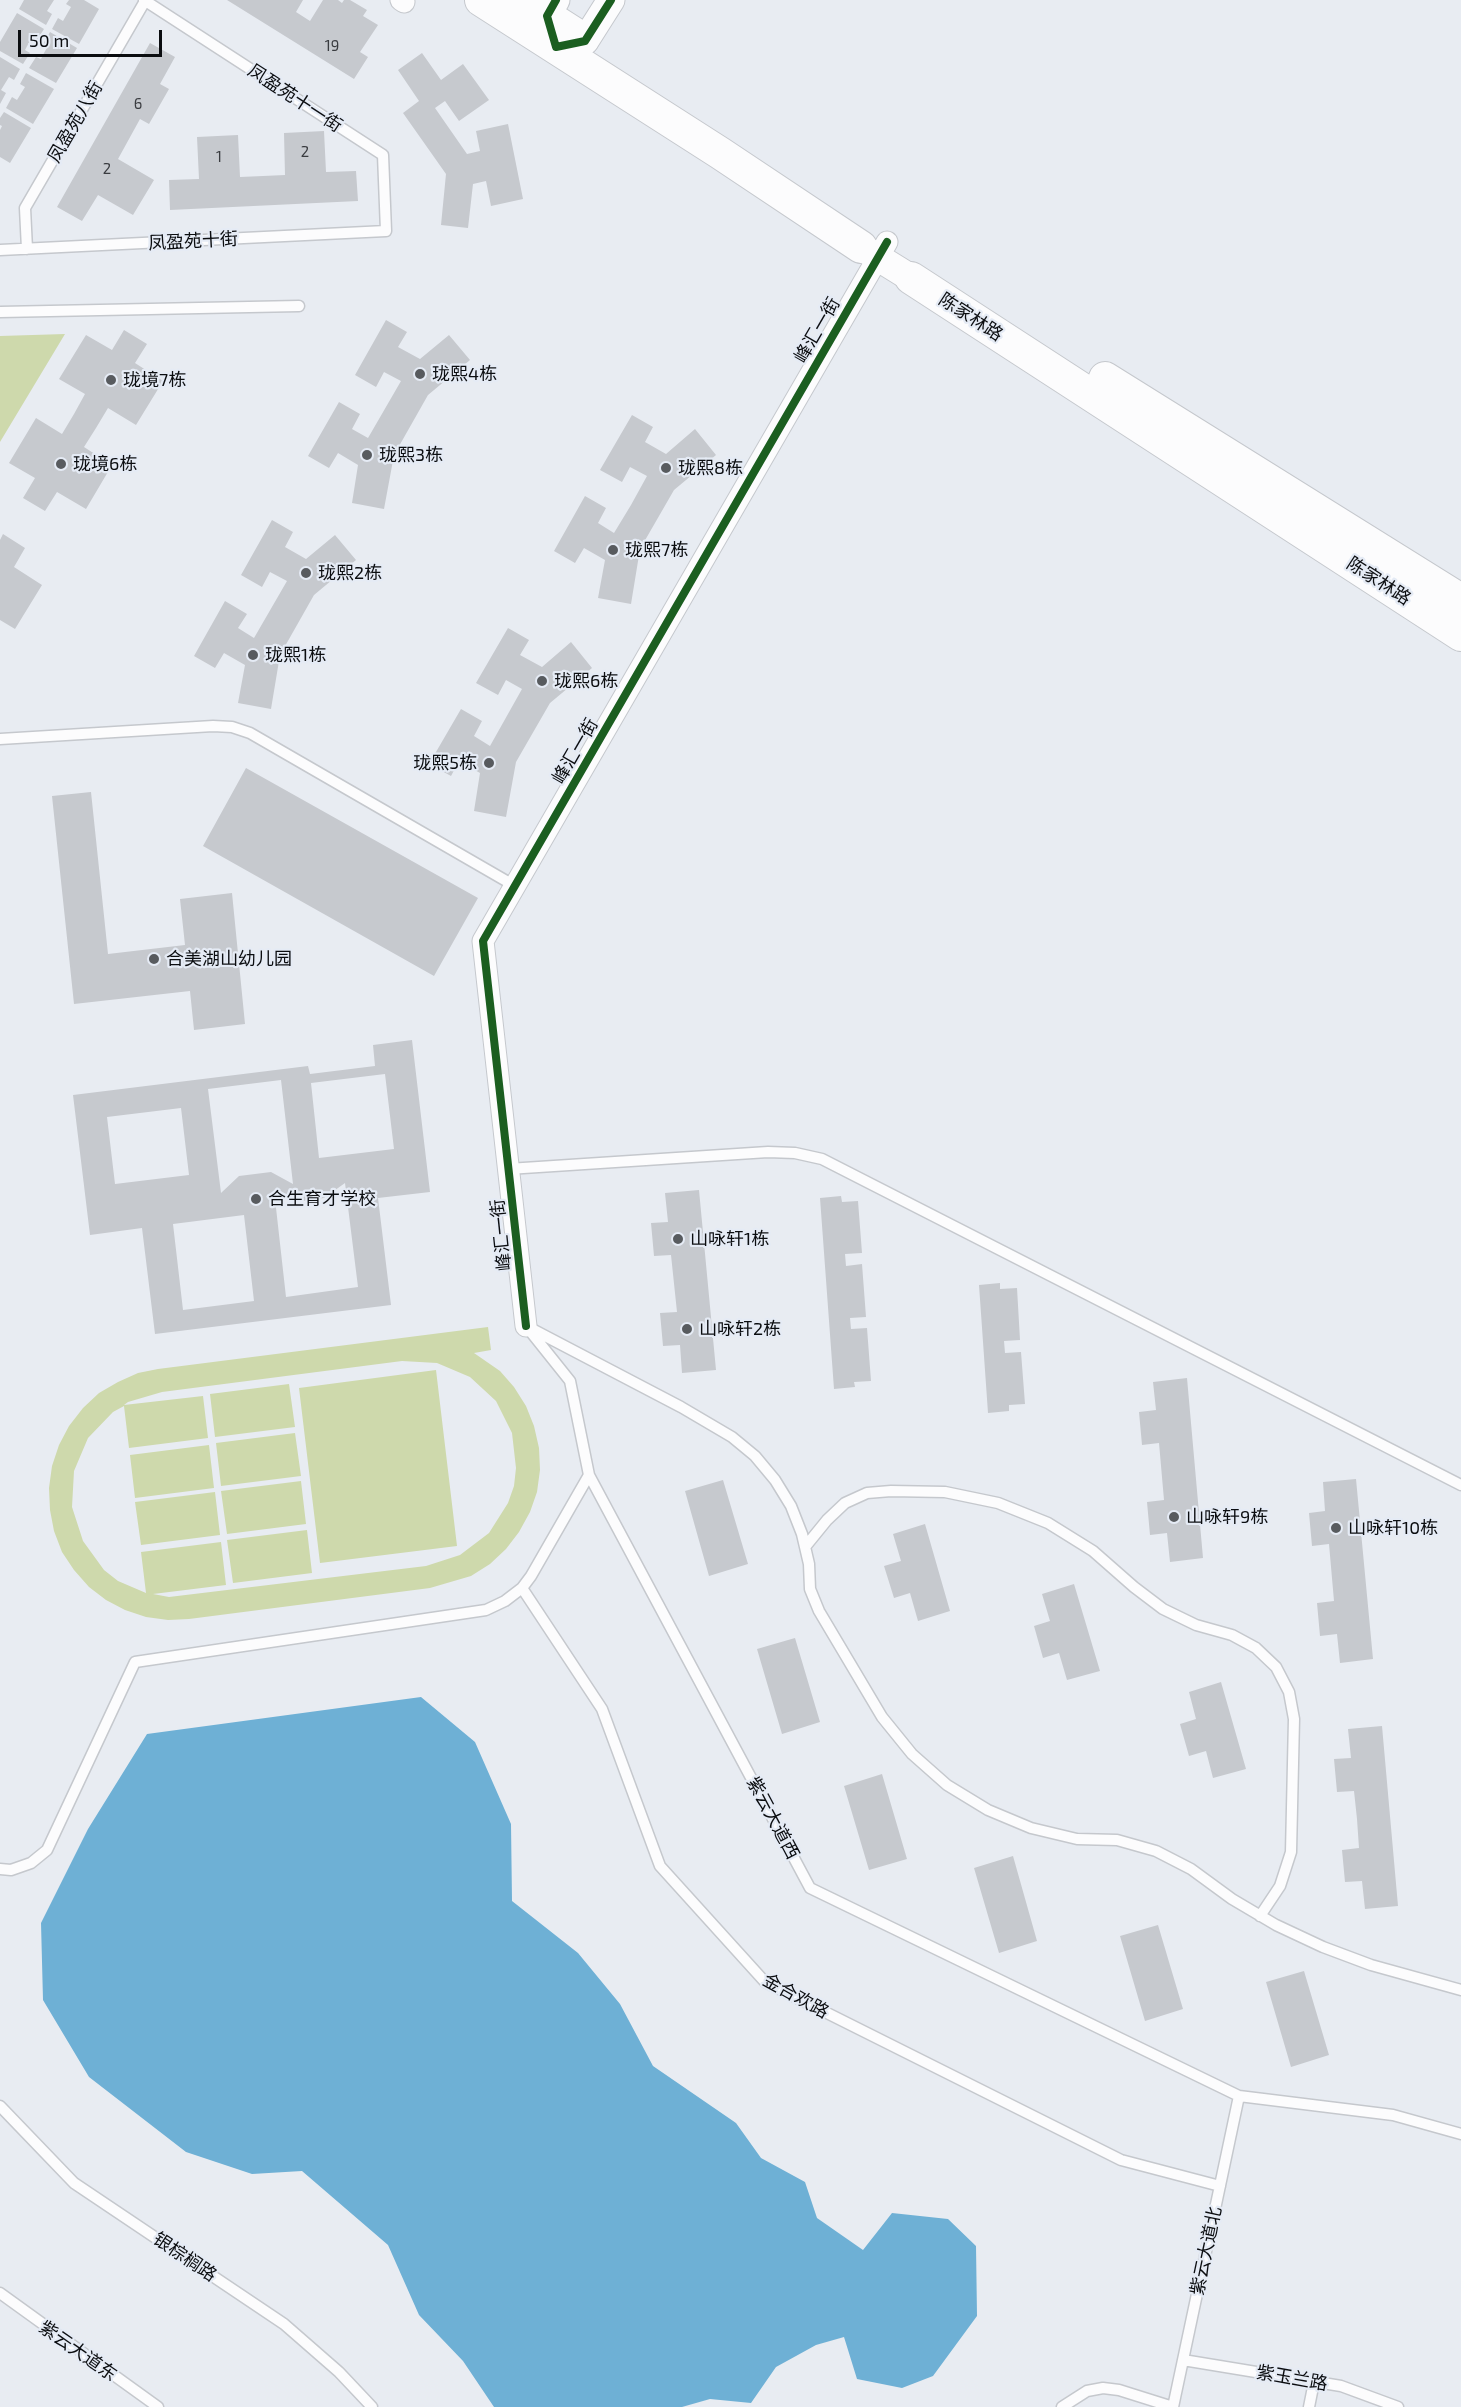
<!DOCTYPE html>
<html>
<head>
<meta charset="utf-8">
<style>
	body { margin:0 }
	#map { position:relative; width:1461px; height:2407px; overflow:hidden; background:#e8ecf2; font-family:"Exo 2",sans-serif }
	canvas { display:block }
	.scale { position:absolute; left:18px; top:30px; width:144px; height:27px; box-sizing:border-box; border:3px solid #0b0d10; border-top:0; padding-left:8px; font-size:18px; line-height:21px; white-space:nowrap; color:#0b0d10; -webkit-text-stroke:4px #e5ebf5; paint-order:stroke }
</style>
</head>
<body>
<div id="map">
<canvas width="1461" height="2407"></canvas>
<div class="scale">50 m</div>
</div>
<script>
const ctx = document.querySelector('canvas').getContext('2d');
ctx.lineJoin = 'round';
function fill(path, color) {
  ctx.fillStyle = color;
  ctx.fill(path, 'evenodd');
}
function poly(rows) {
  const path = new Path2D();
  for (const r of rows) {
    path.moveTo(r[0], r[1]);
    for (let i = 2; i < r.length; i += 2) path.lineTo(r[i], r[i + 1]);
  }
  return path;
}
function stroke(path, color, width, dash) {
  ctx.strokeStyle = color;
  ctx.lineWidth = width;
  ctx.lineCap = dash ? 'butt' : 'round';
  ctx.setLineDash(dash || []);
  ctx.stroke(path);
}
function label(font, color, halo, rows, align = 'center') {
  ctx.font = font + ' "Exo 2","Noto Sans SC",sans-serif';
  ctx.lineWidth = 4.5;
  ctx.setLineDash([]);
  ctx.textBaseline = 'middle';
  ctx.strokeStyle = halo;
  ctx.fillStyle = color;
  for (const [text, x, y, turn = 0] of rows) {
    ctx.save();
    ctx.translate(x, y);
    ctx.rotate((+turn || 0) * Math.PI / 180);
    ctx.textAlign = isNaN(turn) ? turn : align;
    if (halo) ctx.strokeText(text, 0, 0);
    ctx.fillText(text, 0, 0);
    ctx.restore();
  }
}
const green = poly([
	[65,334,0,442,0,336],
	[488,1327,491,1350,474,1353,500,1371,514,1387,526,1406,534,1426,539,1448,540,1470,537,1492,530,1512,519,1532,506,1549,490,1564,471,1576,430,1588,189,1619,168,1620,146,1617,125,1610,106,1600,89,1587,74,1570,62,1552,54,1531,50,1510,49,1488,52,1466,59,1445,69,1426,83,1408,99,1393,118,1382,138,1373,158,1369],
	[402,1361,437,1363,470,1377,496,1401,512,1433,516,1468,514,1486,508,1503,489,1533,460,1555,426,1566,169,1597,153,1594,226,1585,221,1542,141,1552,146,1593,118,1581,104,1570,83,1541,72,1507,74,1471,88,1438,113,1412,124,1406,129,1448,208,1438,203,1396,124,1405,128,1402,162,1392],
	[436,1370,457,1546,320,1563,299,1388],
	[289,1384,295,1427,215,1437,210,1394],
	[295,1433,301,1476,221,1486,216,1443],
	[209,1445,214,1488,135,1498,130,1455],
	[301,1481,306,1524,227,1534,221,1491],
	[215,1492,220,1535,141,1545,135,1502],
	[307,1530,312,1573,233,1583,227,1540]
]);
const water = poly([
	[421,1697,475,1742,511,1824,512,1901,578,1953,620,2004,653,2066,736,2123,761,2158,805,2182,817,2218,863,2250,892,2213,948,2219,976,2246,977,2316,933,2376,902,2388,857,2379,844,2337,816,2345,776,2367,751,2403,710,2399,682,2407,494,2407,463,2361,419,2315,388,2245,302,2171,252,2174,186,2152,89,2077,43,2000,41,1923,88,1829,147,1734]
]);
const building = poly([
	[24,0,54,0,47,11,52,14,46,25,19,9],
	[69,0,84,0,99,9,79,44,52,29,58,18,63,21,71,7,66,4],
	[227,0,303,0,296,12,310,21,323,0,338,0,342,3,344,0,350,0,367,10,363,16,378,25,360,52,368,57,354,79],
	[17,13,44,29,37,40,32,37,25,50,30,53,23,64,0,51,0,42],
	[50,32,77,48,56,83,29,68,36,57,41,59,44,53,48,46,43,44],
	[150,43,175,57,160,84,169,89,149,124,140,119,118,159,154,180,133,215,98,195,82,221,57,207],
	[422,53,441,80,463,64,489,100,459,121,445,101,435,108,467,154,480,151,476,131,508,124,523,199,491,206,486,181,473,184,468,228,441,225,446,174,403,113,419,101,398,70],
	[0,57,20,69,14,80,9,77,1,90,6,93,0,104],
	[26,73,54,89,33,124,6,108,12,97,17,100,25,87,20,84],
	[4,112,31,128,10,163,0,157,0,130,2,126,0,125,0,118],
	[324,131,326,172,356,171,358,201,170,210,169,180,199,179,197,137,238,135,240,177,263,176,285,175,284,133],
	[386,320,407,332,398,347,420,359,449,335,470,360,428,395,394,455,384,509,352,503,358,465,338,453,329,468,308,456,339,402,360,414,352,429,368,438,401,381,384,372,376,387,355,375],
	[124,330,147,344,135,363,163,381,136,425,108,408,96,428,84,447,112,465,86,509,57,492,45,511,23,498,35,478,9,463,36,418,62,434,74,414,85,394,59,379,86,335,112,350],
	[632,415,653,427,645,442,666,454,695,429,716,455,674,490,640,549,631,604,598,598,605,560,584,548,575,563,554,551,585,496,606,508,598,523,614,533,631,505,647,476,630,467,622,482,600,470],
	[272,520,293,532,285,547,306,559,335,535,356,560,314,595,280,655,271,709,238,703,245,665,224,653,215,668,194,656,225,601,247,614,238,628,254,638,287,581,270,572,262,587,241,575],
	[3,534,25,548,14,567,42,585,15,629,0,620,0,540],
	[508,628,529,640,520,655,542,667,571,642,592,668,550,703,516,762,506,817,474,811,480,773,459,761,451,776,429,764,461,709,482,721,474,736,490,746,522,689,506,680,498,695,476,683],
	[246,768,478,898,434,976,203,846],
	[91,792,108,954,185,945,180,899,232,893,245,1024,194,1030,190,991,74,1004,52,796],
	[412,1040,430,1192,378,1198,391,1305,155,1334,142,1228,90,1235,73,1095,308,1066,310,1074,375,1066,373,1045],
	[385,1074,394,1149,319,1158,311,1083],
	[281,1080,293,1184,271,1172,239,1176,221,1193,208,1089],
	[181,1108,189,1175,115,1184,107,1117],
	[345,1183,358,1287,286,1297,274,1190,295,1202,324,1198],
	[244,1215,254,1301,183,1310,173,1224],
	[699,1190,716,1370,682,1373,680,1345,663,1346,660,1313,677,1312,671,1255,654,1256,651,1223,668,1222,665,1193],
	[841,1196,842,1202,858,1201,862,1253,845,1254,846,1266,862,1264,866,1317,850,1318,851,1329,867,1328,871,1381,854,1382,855,1387,834,1389,820,1198],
	[1000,1283,1000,1289,1017,1288,1020,1340,1004,1341,1005,1353,1021,1352,1025,1404,1009,1405,1009,1411,988,1413,979,1285],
	[1187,1378,1203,1558,1170,1562,1167,1533,1150,1535,1147,1502,1164,1500,1159,1443,1142,1445,1139,1412,1156,1410,1153,1382],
	[1356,1479,1373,1659,1340,1663,1337,1634,1320,1636,1317,1603,1334,1601,1329,1544,1312,1546,1309,1513,1325,1511,1323,1482],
	[723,1480,748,1564,709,1576,685,1491],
	[925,1524,950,1611,918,1621,910,1593,894,1598,884,1566,901,1561,893,1534],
	[1074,1584,1100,1671,1067,1680,1059,1653,1043,1658,1034,1626,1050,1621,1042,1594],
	[795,1638,820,1722,782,1734,757,1649],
	[1221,1682,1246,1769,1213,1778,1206,1751,1189,1756,1180,1724,1196,1719,1189,1692],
	[1382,1726,1398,1906,1365,1909,1362,1881,1345,1882,1342,1850,1359,1848,1357,1819,1354,1791,1337,1792,1334,1759,1351,1758,1348,1729],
	[882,1774,907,1859,869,1870,844,1786],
	[1013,1856,1037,1941,999,1953,974,1868],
	[1158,1925,1183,2009,1145,2021,1120,1936],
	[1304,1971,1329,2055,1291,2067,1266,1982]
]);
const service = poly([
	[27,249,25,208,145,1],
	[0,250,386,231,383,155,144,0],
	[0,312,299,306],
	[0,739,213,726,232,727,250,733,515,886],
	[508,1169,768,1152,795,1153,822,1159,1461,1485],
	[526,1326,570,1381,589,1475,810,1888,1239,2096,1393,2115,1461,2134],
	[530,1328,681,1407,732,1437,755,1456,775,1480,791,1506,802,1534,809,1564,810,1589,819,1611,882,1717,912,1754,947,1785,988,1810,1031,1828,1077,1839,1117,1840,1156,1851,1191,1869,1232,1899,1276,1925,1323,1947,1371,1965,1461,1990],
	[805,1547,827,1520,845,1503,867,1493,891,1491,945,1492,998,1503,1048,1523,1093,1551,1134,1587,1163,1609,1196,1625,1232,1635,1256,1648,1276,1667,1289,1692,1294,1719,1291,1852,1280,1886,1260,1916],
	[522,1588,602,1709,660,1866,765,1982,1121,2160,1220,2186],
	[0,1869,11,1870,31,1863,47,1850,135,1662,486,1610,505,1601,522,1588,531,1576,589,1475],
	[0,2106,74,2183,284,2324,339,2372,372,2407],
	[0,2293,158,2407],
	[1183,2360,1341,2386,1398,2407],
	[1062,2407,1087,2391,1103,2388,1119,2390,1173,2407],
	[1173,2407,1239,2096],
	[1309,2407,1314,2382]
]);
const minor = poly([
	[401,0,404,2],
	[526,1326,483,941,887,242]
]);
const tertiary = poly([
	[556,0,547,16,556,47,585,41,611,0],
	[861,247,911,278]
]);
const secondary = poly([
	[481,0,720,153,861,247],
	[522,0,583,39],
	[911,278,1461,635],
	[1105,378,1461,600]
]);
const cycleway = poly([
	[556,0,547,16,556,47,585,41,611,0],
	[526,1326,483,941,887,242]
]);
const markers = [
	[420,374,6,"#585b5f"],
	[111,380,6,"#585b5f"],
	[367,455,6,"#585b5f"],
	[61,464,6,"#585b5f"],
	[666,468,6,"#585b5f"],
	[613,550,6,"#585b5f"],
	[306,573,6,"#585b5f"],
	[253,655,6,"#585b5f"],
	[542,681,6,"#585b5f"],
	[489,763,6,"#585b5f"],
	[154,959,6,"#585b5f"],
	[256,1199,6,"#585b5f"],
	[678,1239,6,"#585b5f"],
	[687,1329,6,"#585b5f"],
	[1174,1517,6,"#585b5f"],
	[1336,1528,6,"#585b5f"]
];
const numberNames = [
	["19",332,46],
	["6",138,104],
	["2",305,152],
	["1",219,157],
	["2",107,169]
];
const streetNames = [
	["凤盈苑十一街",295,98,33],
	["凤盈苑八街",75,122,-60],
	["凤盈苑十街",193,241,-3],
	["陈家林路",971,317,33],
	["峰汇一街",817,330,-60],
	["陈家林路",1379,581,33],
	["峰汇一街",575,751,-60],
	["峰汇一街",501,1235,-96],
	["紫云大道西",773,1818,62],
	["金合欢路",796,1996,29],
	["紫云大道北",1206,2251,-78],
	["银棕榈路",185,2257,34],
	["紫云大道东",78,2351,35],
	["紫玉兰路",1292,2378,10]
];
const poiNames = [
	["珑熙4栋",432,374],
	["珑境7栋",123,380],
	["珑熙3栋",379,455],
	["珑境6栋",73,464],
	["珑熙8栋",678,468],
	["珑熙7栋",625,550],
	["珑熙2栋",318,573],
	["珑熙1栋",265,655],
	["珑熙6栋",554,681],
	["珑熙5栋",477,763,"right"],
	["合美湖山幼儿园",166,959],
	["合生育才学校",268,1199],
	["山咏轩1栋",690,1239],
	["山咏轩2栋",699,1329],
	["山咏轩9栋",1186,1517],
	["山咏轩10栋",1348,1528]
];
fill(green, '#ced9ac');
fill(water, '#6eb0d5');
fill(building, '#c6c9ce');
stroke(service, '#c5c8cd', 13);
stroke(minor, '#c5c8cd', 23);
stroke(tertiary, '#c5c8cd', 29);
stroke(secondary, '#c5c8cd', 34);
stroke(service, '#fcfcfd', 10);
stroke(minor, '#fcfcfd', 21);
stroke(tertiary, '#fcfcfd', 27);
stroke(secondary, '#fcfcfd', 32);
stroke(cycleway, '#1b5e20', 8);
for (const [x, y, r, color] of markers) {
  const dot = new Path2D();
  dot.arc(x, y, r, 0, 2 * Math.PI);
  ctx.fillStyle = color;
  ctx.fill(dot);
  stroke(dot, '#e5ebf5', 2);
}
label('15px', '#3a3c40', null, numberNames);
label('18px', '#0b0d10', '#e5ebf5', streetNames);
label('18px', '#0b0d10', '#e5ebf5', poiNames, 'left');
</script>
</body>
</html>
